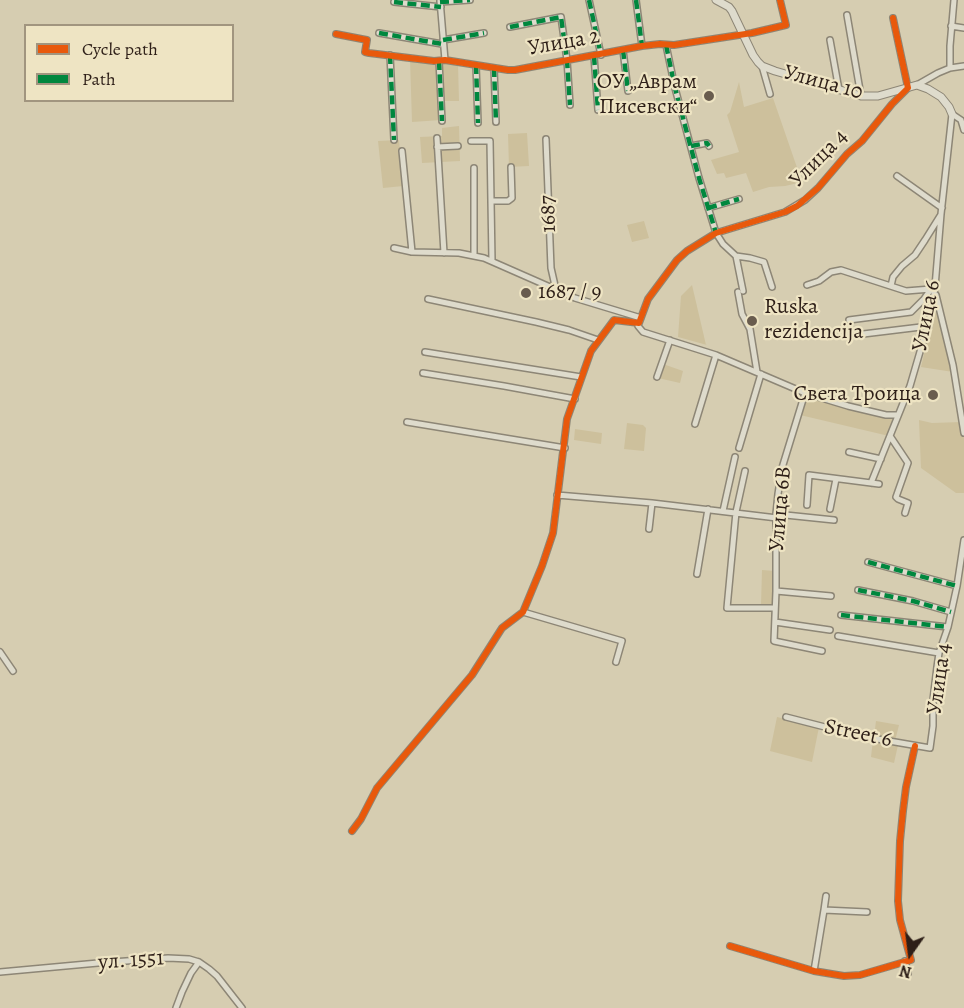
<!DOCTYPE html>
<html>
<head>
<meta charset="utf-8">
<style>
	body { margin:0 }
	#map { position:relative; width:964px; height:1008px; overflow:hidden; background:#d6cdb1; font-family:Alegreya,serif }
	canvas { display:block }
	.legend { position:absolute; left:24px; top:24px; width:210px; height:78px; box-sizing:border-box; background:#eee4c3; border:2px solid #a1957f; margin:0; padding:8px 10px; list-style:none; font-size:18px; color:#2e1f18 }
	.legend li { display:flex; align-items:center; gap:12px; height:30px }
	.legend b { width:30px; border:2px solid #a1957f }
	.north { position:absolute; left:880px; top:924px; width:60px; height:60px; -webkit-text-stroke:4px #eee4c3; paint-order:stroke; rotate:194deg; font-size:16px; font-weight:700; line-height:24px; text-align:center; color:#2e1f18 }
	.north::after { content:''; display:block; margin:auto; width:21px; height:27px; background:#2e1f18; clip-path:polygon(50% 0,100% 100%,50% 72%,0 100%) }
</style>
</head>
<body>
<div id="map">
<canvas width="964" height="1008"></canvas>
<ul class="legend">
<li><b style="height:8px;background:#e8590c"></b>Cycle path</li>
<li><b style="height:8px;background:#00873e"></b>Path</li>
</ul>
<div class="north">N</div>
</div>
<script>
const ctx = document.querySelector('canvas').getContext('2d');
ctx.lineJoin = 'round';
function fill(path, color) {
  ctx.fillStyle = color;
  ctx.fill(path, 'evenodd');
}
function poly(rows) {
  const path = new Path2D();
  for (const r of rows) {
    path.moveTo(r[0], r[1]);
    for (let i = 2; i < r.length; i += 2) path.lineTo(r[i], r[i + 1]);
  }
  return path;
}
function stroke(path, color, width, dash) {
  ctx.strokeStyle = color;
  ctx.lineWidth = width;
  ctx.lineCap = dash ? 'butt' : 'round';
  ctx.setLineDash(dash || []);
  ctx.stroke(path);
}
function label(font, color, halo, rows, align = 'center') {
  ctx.font = font + ' Alegreya,serif';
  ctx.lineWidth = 4.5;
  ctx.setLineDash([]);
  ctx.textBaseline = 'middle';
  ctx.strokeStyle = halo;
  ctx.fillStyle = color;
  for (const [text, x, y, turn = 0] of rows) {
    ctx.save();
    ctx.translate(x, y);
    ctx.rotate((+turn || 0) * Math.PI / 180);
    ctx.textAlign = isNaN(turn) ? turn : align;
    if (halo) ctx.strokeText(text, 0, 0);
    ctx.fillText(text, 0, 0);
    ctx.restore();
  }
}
const green = poly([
	[410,59,438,63,441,120,412,122],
	[444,62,458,64,459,101,443,101,440,63],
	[739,82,744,107,773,98,802,182,785,186,769,187,753,192,746,173,726,178,724,173,717,174,711,160,739,152,727,115,730,112],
	[459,126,460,161,422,163,420,137,442,136,442,128],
	[527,133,529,166,509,167,508,134],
	[399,140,403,186,383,188,378,141],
	[644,221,649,238,632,242,627,225],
	[692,285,706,345,707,345,678,337,681,296],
	[934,312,939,313,953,372,921,367],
	[663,364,683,371,680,383,658,378],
	[806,397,885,417,894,418,889,436,800,415],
	[919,420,932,423,962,422,964,439,964,493,956,493,921,468],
	[627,423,643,425,646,428,644,451,624,449],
	[575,429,602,433,601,444,574,440],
	[762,570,775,571,774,605,761,605],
	[777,717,819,727,812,762,770,751],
	[876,721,899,725,895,741,874,737],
	[873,740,898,745,894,763,871,757]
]);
const minor = poly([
	[440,0,445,60],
	[589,0,601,55],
	[636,0,642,46],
	[394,2,441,7],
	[440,2,470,0],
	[847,15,861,96],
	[951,26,964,28],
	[510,27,561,17,567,60,570,105],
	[379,33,442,44],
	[336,34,367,40,365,52,369,53,434,61,445,60,508,70,515,70,642,46,660,44,674,45,752,33,786,25,780,0],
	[443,40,484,33],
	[830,40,839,90],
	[666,45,675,88,699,178,716,233,723,244,736,256,743,291],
	[623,50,628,91],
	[390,55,394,140],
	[594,56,598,110],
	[439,61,442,121],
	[476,65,478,123],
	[762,66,770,94],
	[494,68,496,122],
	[950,68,950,46,954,0],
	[917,85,938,73,950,68,964,66],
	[437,138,444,253],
	[546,139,551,268,556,290],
	[471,141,490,141,492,261],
	[691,146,707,143,709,146],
	[437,147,458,146],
	[402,151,412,252],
	[474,168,474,255],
	[897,176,942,208],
	[491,201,508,201,512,198,511,167],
	[708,208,739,199],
	[394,248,412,252,459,253,484,258,575,298,641,318],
	[736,256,750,258,764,262,772,287],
	[807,285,819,281,831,272,841,270,906,291,931,289,935,287],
	[891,286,893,277,902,266,915,255,925,240,940,216],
	[738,292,742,314,750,329,757,372],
	[936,295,953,365,964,433],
	[428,299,536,322,569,330,598,340],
	[849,320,911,312,924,299,931,289],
	[639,323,648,299,677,260,687,251,716,233,785,212,805,200,818,188,847,154,862,141,892,104,908,88,893,18],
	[639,323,638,326,643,332,716,355,805,393,848,406,886,415,897,415],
	[855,335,929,326],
	[425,352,581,377],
	[423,373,504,386,575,399],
	[657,377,670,340],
	[805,393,782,468,778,494,776,514,776,591,774,641,822,651],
	[407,422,565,448],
	[695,424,716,355],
	[890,436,908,463,896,497,898,499,908,503,905,513],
	[739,448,761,374],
	[849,452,881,459],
	[745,471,736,512,727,608,775,608],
	[871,483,910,386,931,314,935,287,941,214,952,114,961,120,964,130],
	[557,495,652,503,777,518],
	[807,505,809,475,879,484],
	[830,509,836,479],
	[723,511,735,457],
	[776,514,834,520],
	[649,529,652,503],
	[868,562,957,586],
	[697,574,708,509],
	[858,590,913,601,951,612],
	[776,591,831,596],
	[523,612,622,641,616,662],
	[841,615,948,627],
	[775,622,830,630],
	[838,636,939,653],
	[0,652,13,671],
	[786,717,860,736,930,748,933,726,933,700,937,667,939,653,948,627,957,586,964,540],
	[352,831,361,819,377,788,472,675,502,628,523,612,542,566,553,533,567,419,591,351,614,320,639,323],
	[824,910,826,896],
	[730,946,814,971,844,976,860,975,911,960,900,920,898,901,900,841,903,811,906,787,915,746],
	[905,961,908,973],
	[814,971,824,910,867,912],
	[0,972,98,963,168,958,189,959,199,962,209,969,217,976,242,1008],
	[176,1008,182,992,191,973,199,962]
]);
const tertiary = poly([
	[716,0,729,7,732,11,753,55,758,62,762,66,775,71,861,96,878,96,917,85,928,89,941,97,949,107,952,114]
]);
const quiet = poly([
	[589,0,601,55],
	[636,0,642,46],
	[394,2,441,7],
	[440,2,470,0],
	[510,27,561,17,567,60,570,105],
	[379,33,442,44],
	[443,40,484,33],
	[666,45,675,88,699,178,716,233],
	[623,50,628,91],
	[390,55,394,140],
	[594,56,598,110],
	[439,61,442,121],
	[476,65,478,123],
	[494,68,496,122],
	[691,146,707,143,709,146],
	[708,208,739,199],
	[868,562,957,586],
	[858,590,913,601,951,612],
	[841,615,948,627]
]);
const cycleway = poly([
	[336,34,367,40,365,52,369,53,434,61,445,60,508,70,515,70,642,46,660,44,674,45,752,33,786,25,780,0],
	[352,831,361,819,377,788,472,675,502,628,523,612,542,566,553,533,567,419,591,351,614,320,639,323,648,299,677,260,687,251,716,233,785,212,797,206,818,188,847,154,862,141,892,104,908,88,893,18],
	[730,946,814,971,844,976,860,975,911,960,900,920,898,901,900,841,903,811,906,787,915,746]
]);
const markers = [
	[709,96,6,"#695c4e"],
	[526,293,6,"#695c4e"],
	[752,321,6,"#695c4e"],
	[933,395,6,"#695c4e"]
];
const streetNames = [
	["Улица 2",564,43,-10],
	["Улица 10",823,83,15],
	["Улица 4",819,159,-45],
	["1687",549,214,-92],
	["Улица 6",927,316,-79],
	["Улица 6B",781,509,-85],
	["Улица 4",940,679,-82],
	["Street 6",858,734,12],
	["ул. 1551",131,961,-4]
];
const poiNames = [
	["ОУ „Аврам",697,83],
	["Писевски“",697,108],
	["1687 / 9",538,293,"left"],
	["Ruska",764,308,"left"],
	["rezidencija",764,333,"left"],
	["Света Троица",921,395]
];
fill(green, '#cdc09c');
stroke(minor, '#8d8676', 8);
stroke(tertiary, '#8d8676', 9);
stroke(minor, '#dedbcc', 5);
stroke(tertiary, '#dedbcc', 7);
stroke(quiet, '#00873e', 4.5, [9, 4.5]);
stroke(cycleway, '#e8590c', 6);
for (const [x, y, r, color] of markers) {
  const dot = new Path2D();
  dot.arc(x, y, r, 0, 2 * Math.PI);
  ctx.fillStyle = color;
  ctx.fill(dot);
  stroke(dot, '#eee4c3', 2);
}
label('22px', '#2e1f18', '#eee4c3', streetNames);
label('22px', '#2e1f18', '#eee4c3', poiNames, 'right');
</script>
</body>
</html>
